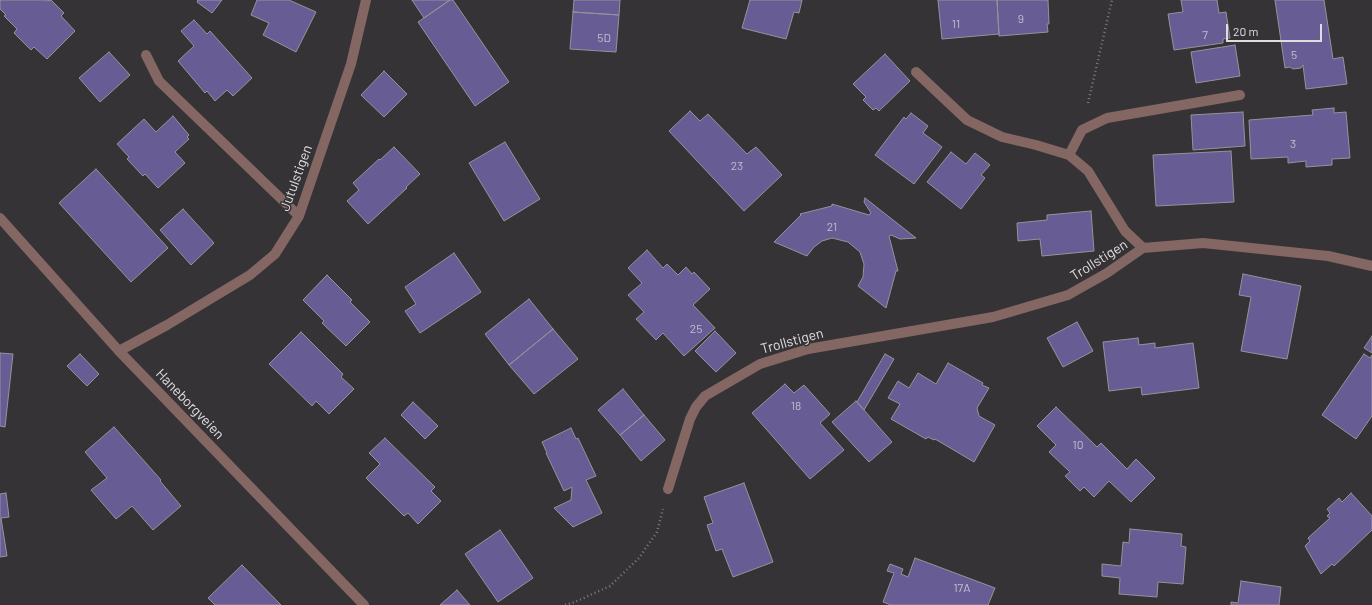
<!DOCTYPE html>
<html>
<head>
<meta charset="utf-8">
<style>
	body { margin:0 }
	#map { position:relative; width:1372px; height:605px; overflow:hidden; background:#363337; font-family:Barlow,sans-serif }
	canvas { display:block }
	.scale { position:absolute; left:1226px; top:24px; width:96px; height:18px; box-sizing:border-box; border:2px solid #e0dde0; border-top:0; padding-left:5px; font-size:12px; line-height:14px; white-space:nowrap; color:#e0dde0; -webkit-text-stroke:3px #363337; paint-order:stroke }
</style>
</head>
<body>
<div id="map">
<canvas width="1372" height="605"></canvas>
<div class="scale">20 m</div>
</div>
<script>
const ctx = document.querySelector('canvas').getContext('2d');
ctx.lineJoin = 'round';
function fill(path, color) {
  ctx.fillStyle = color;
  ctx.fill(path, 'evenodd');
}
function poly(rows) {
  const path = new Path2D();
  for (const r of rows) {
    path.moveTo(r[0], r[1]);
    for (let i = 2; i < r.length; i += 2) path.lineTo(r[i], r[i + 1]);
  }
  return path;
}
function stroke(path, color, width, dash) {
  ctx.strokeStyle = color;
  ctx.lineWidth = width;
  ctx.lineCap = dash ? 'butt' : 'round';
  ctx.setLineDash(dash || []);
  ctx.stroke(path);
}
function label(font, color, halo, rows, align = 'center') {
  ctx.font = font + ' Barlow,sans-serif';
  ctx.lineWidth = 3;
  ctx.setLineDash([]);
  ctx.textBaseline = 'middle';
  ctx.strokeStyle = halo;
  ctx.fillStyle = color;
  for (const [text, x, y, turn = 0] of rows) {
    ctx.save();
    ctx.translate(x, y);
    ctx.rotate((+turn || 0) * Math.PI / 180);
    ctx.textAlign = isNaN(turn) ? turn : align;
    if (halo) ctx.strokeText(text, 0, 0);
    ctx.fillText(text, 0, 0);
    ctx.restore();
  }
}
const building = poly([
	[0,0,45,0,46,1,51,0,64,13,61,16,75,31,47,59,34,47,31,50,14,33,17,29,4,16,6,15,0,9,0,0],
	[198,0,222,0,212,13,197,2,198,0],
	[257,0,289,0,316,12,296,52,263,35,269,23,251,15,257,0],
	[412,0,450,0,424,18,412,0],
	[450,0,453,0,509,82,475,106,418,22,450,0],
	[574,0,620,0,619,15,573,12,574,0],
	[750,0,802,0,799,13,794,12,786,39,742,28,750,0],
	[938,0,997,0,999,34,942,39,938,0],
	[997,0,1048,0,1049,24,1047,24,1048,32,999,36,997,0],
	[1181,0,1217,0,1219,13,1226,12,1230,38,1223,39,1223,43,1174,50,1168,14,1183,12,1181,0],
	[1275,0,1324,0,1333,59,1343,57,1347,84,1306,89,1303,65,1301,68,1293,69,1290,67,1285,68,1275,0],
	[573,12,619,15,616,52,570,49,573,12],
	[194,20,207,34,210,31,252,78,233,96,227,90,215,101,207,91,205,93,178,61,194,46,181,31,194,20],
	[1235,45,1240,76,1196,83,1191,52,1235,45],
	[109,52,130,75,100,102,79,78,109,52],
	[885,54,910,81,879,111,876,108,873,110,863,100,866,97,853,84,885,54],
	[384,71,407,94,384,117,361,95,384,71],
	[1334,108,1334,113,1346,112,1350,158,1332,159,1332,165,1306,167,1306,161,1288,163,1288,157,1251,159,1249,120,1313,115,1312,110,1334,108],
	[690,111,700,121,708,114,747,154,756,147,782,175,744,211,669,131,690,111],
	[1243,112,1245,146,1193,150,1191,115,1243,112],
	[911,113,928,126,923,133,942,147,914,184,875,155,904,117,906,119,911,113],
	[173,116,189,135,187,137,189,139,175,152,185,163,158,188,145,174,143,176,127,159,129,157,117,144,144,119,156,132,173,116],
	[505,142,540,199,504,221,469,163,505,142],
	[394,147,420,174,406,187,407,188,368,224,347,201,359,190,353,183,379,159,380,160,394,147],
	[1231,151,1234,202,1156,206,1153,155,1231,151],
	[951,152,966,164,975,153,990,165,981,175,985,178,961,209,927,182,951,152],
	[96,169,168,248,131,282,59,203,96,169],
	[865,198,916,238,900,239,891,235,889,236,898,271,896,271,886,308,858,286,863,277,864,264,860,252,848,242,832,238,822,241,814,247,807,256,774,242,801,215,800,214,832,206,832,204,869,215,871,213,864,202,865,198],
	[183,209,214,243,191,265,160,230,183,209],
	[1091,211,1094,251,1042,256,1040,239,1018,241,1017,223,1047,220,1047,215,1091,211],
	[647,250,663,268,667,264,678,275,686,267,692,274,694,272,710,289,693,305,715,328,684,356,663,333,656,340,636,319,644,312,628,295,642,283,628,268,647,250],
	[454,253,481,292,420,333,405,311,416,304,405,287,454,253],
	[1243,274,1301,286,1287,359,1241,351,1251,297,1239,295,1243,274],
	[327,275,352,300,350,302,370,322,346,346,322,323,324,321,303,300,327,275],
	[529,299,553,329,509,365,485,334,529,299],
	[1077,322,1093,351,1063,367,1047,338,1077,322],
	[553,329,578,359,534,394,509,365,553,329],
	[715,331,736,353,716,372,695,351,715,331],
	[301,332,343,374,341,377,354,389,329,414,316,401,312,406,269,364,301,332],
	[1372,336,1372,353,1364,348,1372,336],
	[1138,338,1139,345,1155,343,1155,348,1193,343,1199,388,1142,395,1141,387,1109,391,1103,342,1138,338],
	[0,353,13,354,5,427,0,426,0,353],
	[80,354,99,374,87,386,67,366,80,354],
	[885,354,894,359,864,410,857,402,885,354],
	[1364,354,1370,358,1372,355,1372,416,1356,439,1322,415,1364,354],
	[948,363,983,383,982,385,989,388,977,408,979,416,995,425,974,462,935,439,934,440,928,437,926,439,891,419,900,404,888,398,898,381,909,388,918,373,936,384,948,363],
	[785,384,794,393,804,385,830,414,820,423,844,450,810,479,752,413,785,384],
	[623,389,644,415,620,435,598,410,623,389],
	[856,401,892,442,869,462,832,422,856,401],
	[413,402,438,426,425,439,401,415,413,402],
	[1056,407,1097,447,1101,443,1127,469,1136,459,1155,478,1131,502,1109,481,1094,497,1084,487,1080,491,1065,476,1070,472,1049,452,1056,445,1037,426,1056,407],
	[644,415,665,440,641,461,620,435,644,415],
	[114,427,161,480,160,481,181,506,153,530,132,506,116,519,91,490,107,478,85,452,114,427],
	[571,428,576,439,578,438,596,476,586,480,602,513,573,527,554,508,571,500,572,487,564,491,546,453,547,453,542,442,571,428],
	[385,438,435,487,431,491,441,501,418,524,408,513,404,516,366,478,380,464,369,453,385,438],
	[744,483,773,562,733,577,722,549,716,551,707,525,713,523,704,497,744,483],
	[6,493,9,517,1,518,7,556,0,557,0,494,6,493],
	[1351,493,1372,516,1372,530,1334,566,1332,564,1321,574,1305,546,1310,541,1308,538,1330,518,1327,516,1330,513,1327,509,1339,498,1342,502,1351,493],
	[1130,529,1182,534,1181,546,1186,547,1183,584,1158,582,1157,597,1119,594,1120,578,1102,576,1102,564,1121,566,1123,542,1129,543,1130,529],
	[500,530,533,578,498,602,465,554,500,530],
	[915,558,995,588,988,605,891,605,883,602,894,573,887,571,890,564,903,569,901,574,908,577,915,558],
	[242,565,281,605,215,605,208,598,242,565],
	[1241,581,1281,587,1279,605,1231,605,1231,602,1238,603,1241,581],
	[457,590,470,605,440,605,457,590]
]);
const path = poly([
	[1088,103,1112,0],
	[565,605,575,602,610,586,639,558,657,532,663,509]
]);
const minor = poly([
	[146,55,159,81,299,216],
	[916,72,967,120,1002,137,1036,145,1069,155,1088,171,1125,231,1143,248],
	[1069,155,1082,130,1107,118,1240,95],
	[0,218,119,351,364,605],
	[119,351,167,325,250,275,275,254,299,216,351,64,366,0],
	[668,489,690,419,696,407,705,396,760,364,808,349,993,317,1068,295,1107,273,1143,248,1203,243,1328,256,1372,266]
]);
const numberNames = [
	["9",1021,19],
	["11",956,24],
	["7",1205,35],
	["5D",604,38],
	["5",1294,55],
	["3",1293,144],
	["23",737,166],
	["21",832,227],
	["25",696,329],
	["18",796,406],
	["10",1078,445],
	["17A",962,588]
];
const streetNames = [
	["Jutulstigen",296,178,-70],
	["Trollstigen",1099,260,-32],
	["Trollstigen",792,341,-15],
	["Haneborgveien",190,404,46]
];
fill(building, '#675c94');
stroke(building, '#95949a', 1);
stroke(path, '#7e7b7e', 2.5, [1, 3]);
stroke(minor, '#846662', 10);
label('12px', '#c2bdcd', null, numberNames);
label('14px', '#e0dde0', '#363337', streetNames);
</script>
</body>
</html>
